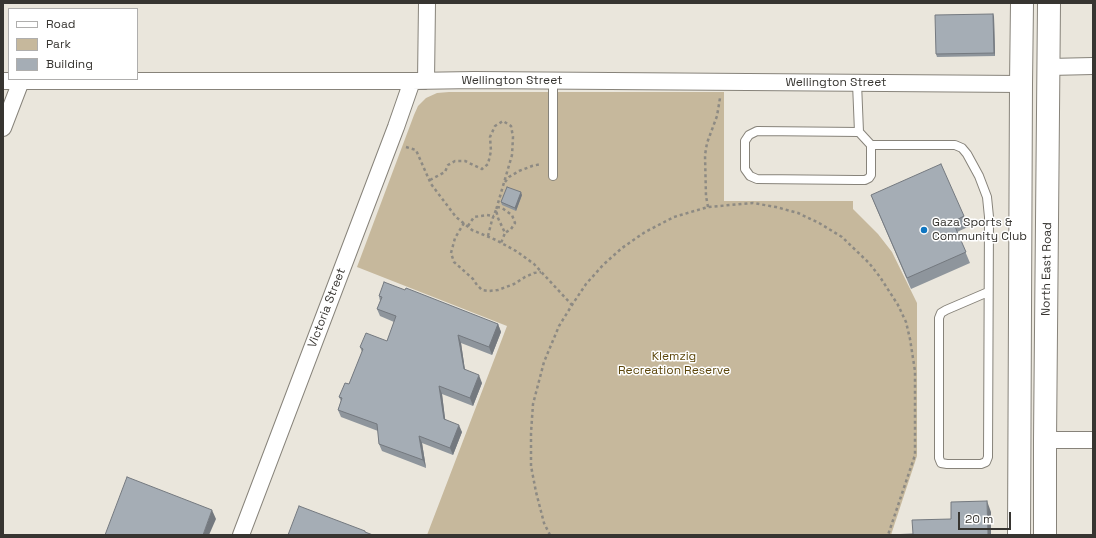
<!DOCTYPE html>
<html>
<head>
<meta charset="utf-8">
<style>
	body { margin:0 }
	#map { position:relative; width:1096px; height:538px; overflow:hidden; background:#eae6dc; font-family:"Space Grotesk",sans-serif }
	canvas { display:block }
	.frame { position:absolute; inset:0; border:4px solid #373531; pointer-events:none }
	.legend { position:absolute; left:8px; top:8px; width:130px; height:72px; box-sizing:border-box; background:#fff; border:1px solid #afaead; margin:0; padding:5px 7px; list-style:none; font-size:12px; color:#373531 }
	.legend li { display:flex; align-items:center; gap:8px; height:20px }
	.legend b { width:20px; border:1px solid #afaead }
	.scale { position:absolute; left:958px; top:512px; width:53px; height:18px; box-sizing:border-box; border:2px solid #373531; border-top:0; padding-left:5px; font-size:12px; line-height:14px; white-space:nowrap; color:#373531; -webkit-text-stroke:3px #fff; paint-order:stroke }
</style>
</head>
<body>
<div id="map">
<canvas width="1096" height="538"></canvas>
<div class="frame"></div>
<ul class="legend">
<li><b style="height:5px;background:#fff"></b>Road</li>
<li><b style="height:11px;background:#c6b89c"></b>Park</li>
<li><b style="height:11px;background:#a5adb5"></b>Building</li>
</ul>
<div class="scale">20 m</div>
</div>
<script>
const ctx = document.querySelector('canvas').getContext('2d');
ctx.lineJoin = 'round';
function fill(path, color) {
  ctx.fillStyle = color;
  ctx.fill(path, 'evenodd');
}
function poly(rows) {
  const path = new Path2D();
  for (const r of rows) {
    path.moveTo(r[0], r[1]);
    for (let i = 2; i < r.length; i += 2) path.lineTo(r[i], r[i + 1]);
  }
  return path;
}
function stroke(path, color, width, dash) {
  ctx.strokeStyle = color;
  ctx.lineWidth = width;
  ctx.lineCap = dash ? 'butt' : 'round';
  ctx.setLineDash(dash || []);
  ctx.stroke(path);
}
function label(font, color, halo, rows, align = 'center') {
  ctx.font = font + ' "Space Grotesk",sans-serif';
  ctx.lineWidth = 3;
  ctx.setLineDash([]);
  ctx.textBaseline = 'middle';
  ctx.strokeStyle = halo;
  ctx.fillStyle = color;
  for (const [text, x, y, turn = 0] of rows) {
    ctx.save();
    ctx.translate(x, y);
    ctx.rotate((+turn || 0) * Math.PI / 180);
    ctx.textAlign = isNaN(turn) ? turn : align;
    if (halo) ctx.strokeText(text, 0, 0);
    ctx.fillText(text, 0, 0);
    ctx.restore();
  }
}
const green = poly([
	[449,92,724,92,724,201,853,201,853,209,878,234,892,252,917,303,917,456,891,535,427,535,507,326,357,267,414,115,418,106,426,98,437,93]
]);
const path = poly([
	[406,147,416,150,431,184,456,217,472,230,496,240,516,251,534,264,572,305],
	[430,180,445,172,448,165,455,161,465,161,482,169,488,164,491,151,490,137,495,126,503,121,511,126,513,137,512,155,496,210,498,218,505,233,501,243],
	[505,182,509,177,519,171,532,166,541,164],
	[497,207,502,208,512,215,515,223,511,229,505,233],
	[708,207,706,196,705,155,707,143,717,116,720,98],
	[464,223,455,238,451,253,454,262,473,279,477,285,482,290,489,291,498,290,514,284,525,277,534,273,541,272],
	[468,226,474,217,487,215,494,216],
	[488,236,492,220,496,210],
	[550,535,544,523,536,492,531,466,531,433,533,404,544,362,559,326,572,305,586,284,603,265,622,248,645,232,674,217,708,207,753,203,776,207,798,213,819,223,842,237,869,263,880,277,898,305,906,322,910,339,915,371,915,455,888,535]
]);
const service = poly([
	[553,81,553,176],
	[857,83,859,132,871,145,871,175,869,178,865,180,856,180,757,179,750,176,745,169,745,141,749,135,757,131,859,132],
	[871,145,955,145,962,148,967,154,979,176,987,197,989,217,988,457,986,462,981,464,947,464,941,463,939,458,939,318,941,313,946,310,988,292]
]);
const minor = poly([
	[1049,67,1093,66],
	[3,81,412,81,474,80,1021,84],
	[426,81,427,3],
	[3,128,21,81],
	[1045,440,1093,440],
	[241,535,396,127,412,81]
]);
const trunk = poly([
	[1019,535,1021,84,1022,3],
	[1045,535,1045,440,1049,3]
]);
const wall = poly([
	[993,14,994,17,995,56,937,57,936,54],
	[522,195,516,211,502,205,501,202],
	[871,195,964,216,968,227,957,232,970,263,911,289,875,205],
	[379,296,498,324,501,332,492,355,461,343,465,370,482,383,473,406,442,394,445,419,462,432,453,455,422,443,426,468,382,451,379,444,378,431,341,417,338,410,341,401,339,397,349,384,362,352,360,347,387,341,394,322,380,316,377,309,380,301]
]);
const shadedWall = poly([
	[993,14,994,17,995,56,994,53],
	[521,192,522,195,516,211,515,208],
	[498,324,501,332,492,355,489,347],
	[458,335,461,343,466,377,464,369],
	[479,375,482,383,473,406,470,398],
	[439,386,442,394,446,426,444,419],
	[459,425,462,432,453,455,450,448],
	[419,436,422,443,426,468,423,460],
	[987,501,991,512,991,535,988,535],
	[212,510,216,519,209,535,203,535]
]);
const building = poly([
	[993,14,994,53,936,54,935,15,993,14],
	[941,164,964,216,953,222,966,252,907,278,871,195,941,164],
	[507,187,521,192,515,208,501,202,507,187],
	[384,282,405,290,406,288,498,324,489,347,458,335,464,369,479,375,470,398,439,386,444,419,459,425,450,448,419,436,423,460,379,444,377,424,338,410,342,398,339,397,345,383,349,384,363,349,360,347,366,333,387,341,396,316,377,309,382,297,379,296,384,282],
	[127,477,212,510,203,535,105,535,127,477],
	[987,501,988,535,888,535,913,534,912,520,951,519,951,502,987,501],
	[299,506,365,531,365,532,373,535,288,535,299,506]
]);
const markers = [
	[924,230,4,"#0f76c1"]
];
const streetNames = [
	["Wellington Street",512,81],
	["Wellington Street",836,83],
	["North East Road",1047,269,-89],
	["Victoria Street",327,308,-69]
];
const poiNames = [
	["Gaza Sports &",932,223],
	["Community Club",932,237]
];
const parkNames = [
	["Klemzig",674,357],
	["Recreation Reserve",674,371]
];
fill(green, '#c6b89c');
stroke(service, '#87837a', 10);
stroke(minor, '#87837a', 18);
stroke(trunk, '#87837a', 24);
stroke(path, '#8d8a83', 2.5, [3, 3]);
stroke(service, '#fff', 8);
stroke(minor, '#fff', 16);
stroke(trunk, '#fff', 22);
fill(wall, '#8e959c');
fill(shadedWall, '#74797f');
fill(building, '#a5adb5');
stroke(building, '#74797f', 1);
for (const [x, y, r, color] of markers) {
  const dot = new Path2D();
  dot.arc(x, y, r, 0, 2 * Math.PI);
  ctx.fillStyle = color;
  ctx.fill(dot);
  stroke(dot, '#fff', 1.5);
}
label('12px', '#373531', '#fff', streetNames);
label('12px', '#373531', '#fff', poiNames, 'left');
label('12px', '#5c460b', '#fff', parkNames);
</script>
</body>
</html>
